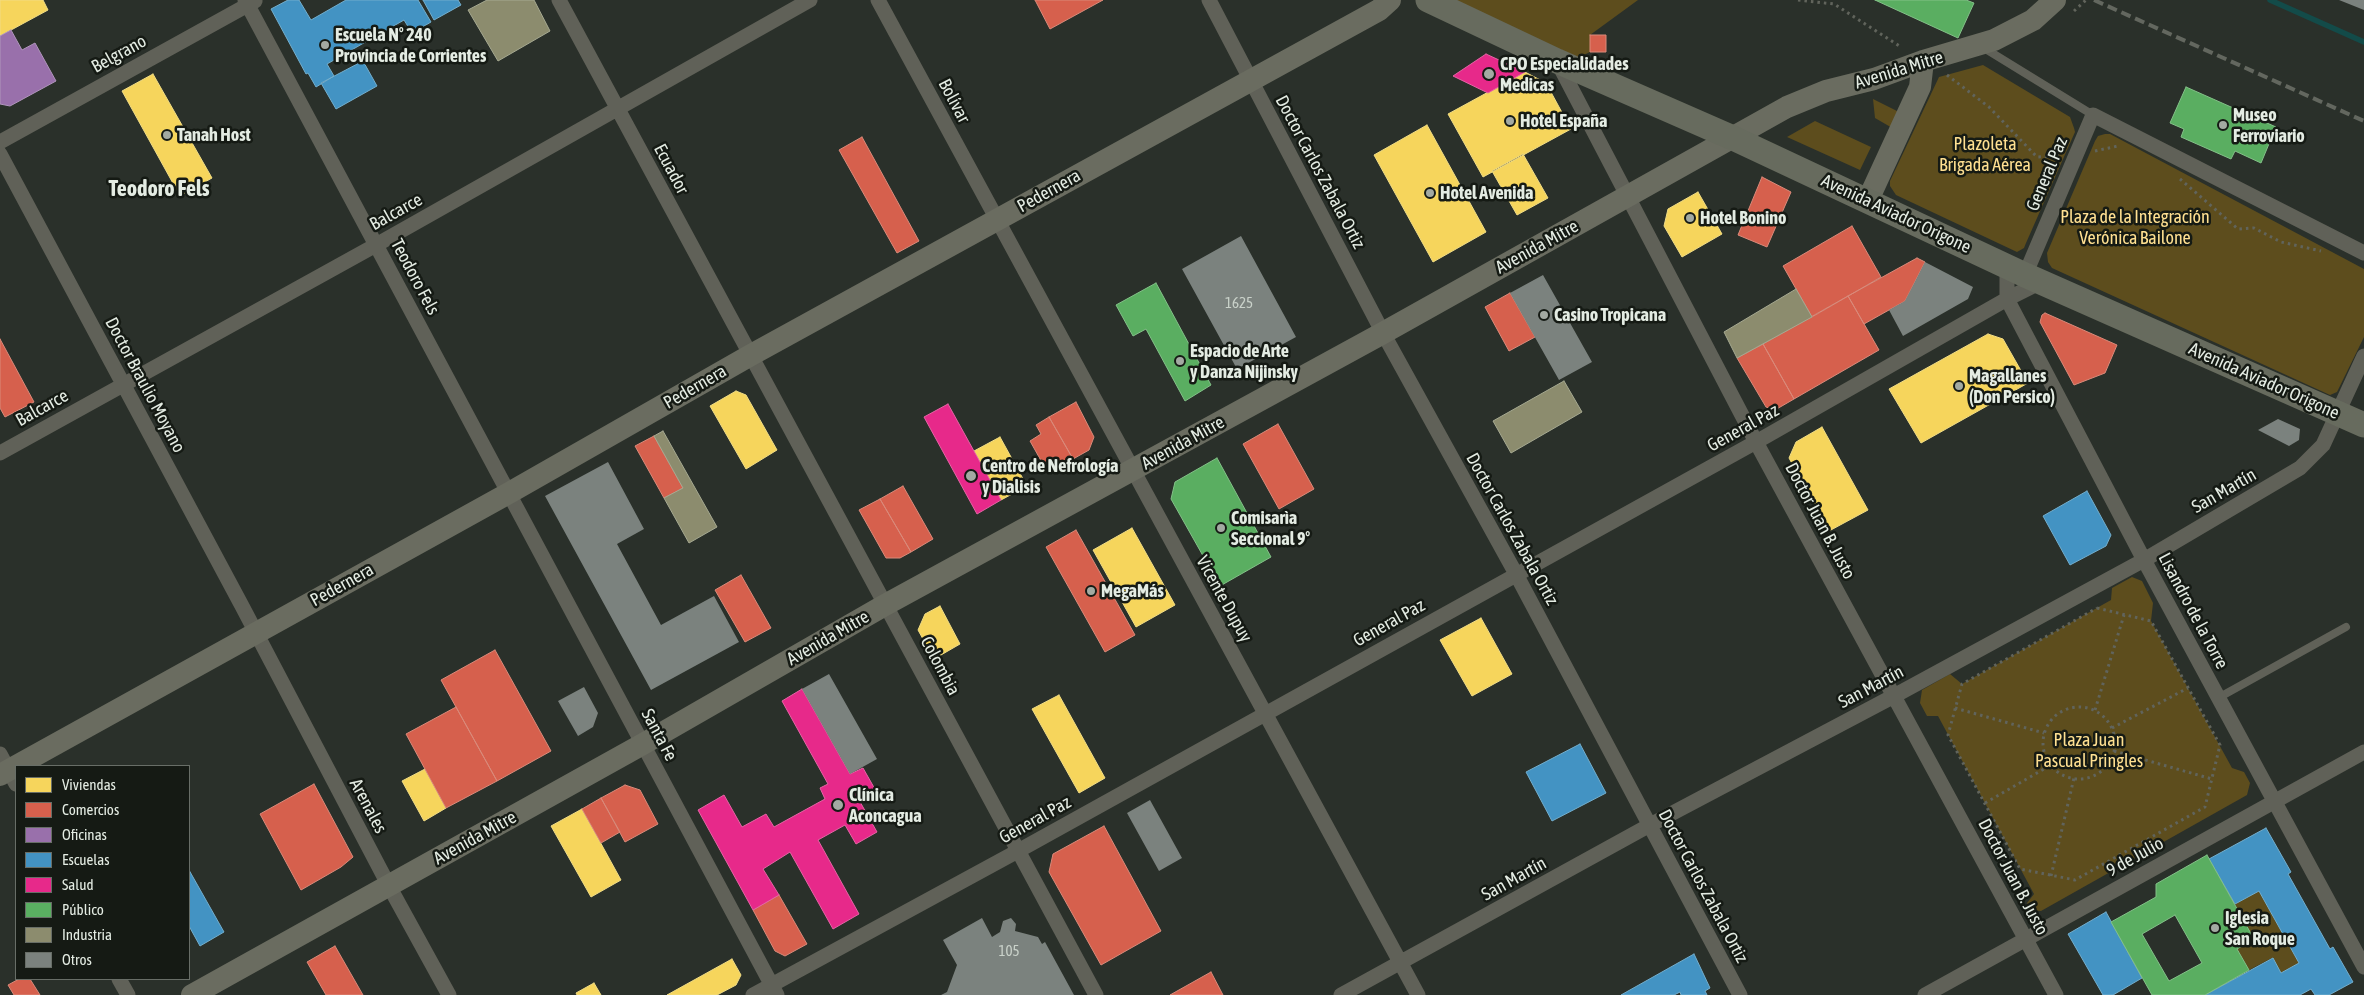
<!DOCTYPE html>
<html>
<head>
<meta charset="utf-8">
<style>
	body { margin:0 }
	#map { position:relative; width:2364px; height:995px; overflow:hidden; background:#2a302a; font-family:"Asap Condensed",sans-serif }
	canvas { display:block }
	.legend { position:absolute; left:15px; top:765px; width:175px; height:215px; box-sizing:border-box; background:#151a14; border:1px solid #686e67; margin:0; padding:6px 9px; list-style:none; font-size:15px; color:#e4ece3 }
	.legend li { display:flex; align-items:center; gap:10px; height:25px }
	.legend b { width:25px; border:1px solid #686e67 }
</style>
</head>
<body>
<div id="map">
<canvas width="2364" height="995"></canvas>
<ul class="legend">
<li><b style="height:14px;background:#f6d55c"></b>Viviendas</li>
<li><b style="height:14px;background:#d6604d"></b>Comercios</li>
<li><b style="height:14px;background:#9970ab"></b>Oficinas</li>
<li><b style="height:14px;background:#4393c3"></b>Escuelas</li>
<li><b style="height:14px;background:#e7298a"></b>Salud</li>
<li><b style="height:14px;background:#5aae61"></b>Público</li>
<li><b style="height:14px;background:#8c8c6e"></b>Industria</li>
<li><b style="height:14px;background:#7b827e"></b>Otros</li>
</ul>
</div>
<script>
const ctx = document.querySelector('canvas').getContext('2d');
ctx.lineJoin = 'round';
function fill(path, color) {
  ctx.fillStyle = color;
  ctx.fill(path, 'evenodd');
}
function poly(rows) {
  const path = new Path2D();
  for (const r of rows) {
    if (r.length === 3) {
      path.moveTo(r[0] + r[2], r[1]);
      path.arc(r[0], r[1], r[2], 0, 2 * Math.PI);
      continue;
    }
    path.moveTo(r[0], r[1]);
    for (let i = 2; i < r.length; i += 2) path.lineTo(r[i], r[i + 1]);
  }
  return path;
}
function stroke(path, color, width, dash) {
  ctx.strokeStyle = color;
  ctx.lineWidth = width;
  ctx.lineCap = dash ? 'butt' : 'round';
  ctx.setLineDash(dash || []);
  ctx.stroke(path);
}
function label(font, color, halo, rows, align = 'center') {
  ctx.font = font + ' "Asap Condensed",sans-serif';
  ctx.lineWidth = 5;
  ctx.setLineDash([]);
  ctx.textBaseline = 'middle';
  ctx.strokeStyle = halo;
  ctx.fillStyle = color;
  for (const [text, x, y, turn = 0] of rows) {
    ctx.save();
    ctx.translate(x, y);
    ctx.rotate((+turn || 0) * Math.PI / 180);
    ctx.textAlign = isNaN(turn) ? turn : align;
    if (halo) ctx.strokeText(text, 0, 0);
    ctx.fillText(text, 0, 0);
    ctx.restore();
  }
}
const green = poly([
	[1446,0,1638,0,1590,35,1590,52,1575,59],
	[1983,65,2070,117,2074,128,2075,132,2026,243,2024,248,2017,252,1896,195,1890,186,1890,181,1939,77],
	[1873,99,1901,113,1894,129,1875,118],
	[1815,121,1871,147,1860,170,1787,137],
	[2105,134,2110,134,2364,269,2364,337,2337,392,2330,395,2052,268,2048,262,2047,253,2095,141,2098,136],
	[2132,577,2142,581,2153,603,2151,621,2232,768,2244,772,2250,783,2247,795,2041,911,2031,910,2027,903,2034,894,1938,716,1927,716,1920,703,1922,690,1950,674,1962,684,2111,600,2112,588],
	[2259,891,2299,963,2281,973,2272,958,2249,970,2237,949,2254,939,2235,904]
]);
const homes = poly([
	[0,0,43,0,48,10,0,36,0,0],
	[1525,72,1546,83,1571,129,1483,177,1448,114,1525,72],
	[153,74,212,178,180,196,122,91,153,74],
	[1427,125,1486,232,1433,262,1374,155,1427,125],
	[1523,154,1548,198,1517,215,1492,171,1523,154],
	[1698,192,1722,234,1682,257,1664,226,1668,209,1698,192],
	[1988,334,2003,339,2028,383,1921,443,1889,389,1988,334],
	[736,391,746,395,777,450,746,469,710,406,736,391],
	[1822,427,1868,510,1829,531,1789,458,1796,442,1822,427],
	[1000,437,1027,486,1001,500,974,451,1000,437],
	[1132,528,1175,605,1136,627,1093,550,1132,528],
	[940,606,960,644,934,659,918,630,925,614,940,606],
	[1481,618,1512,674,1472,696,1440,640,1481,618],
	[1059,695,1105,778,1079,793,1032,709,1059,695],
	[425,769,446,808,424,821,402,781,425,769],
	[582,809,621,880,591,897,551,826,582,809],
	[732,959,741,975,736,985,717,995,667,995,732,959],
	[594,983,601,995,577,995,576,993,594,983]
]);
const shops = poly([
	[1035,0,1103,0,1050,29,1035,0],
	[1590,35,1606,35,1606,52,1590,52,1590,35],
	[862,137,919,241,897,253,839,150,862,137],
	[1762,177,1791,192,1767,247,1738,235,1762,177],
	[1852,226,1881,277,1812,317,1783,266,1852,226],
	[1917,258,1925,262,1905,301,1864,324,1848,296,1917,258],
	[1510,293,1535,337,1509,351,1485,307,1510,293],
	[1848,296,1879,350,1794,399,1763,344,1848,296],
	[2045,313,2117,345,2105,373,2074,385,2040,322,2042,315,2045,313],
	[0,339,34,402,5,417,0,408,0,339],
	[1763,344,1794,399,1775,410,1766,407,1737,358,1763,344],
	[1076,402,1094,437,1089,450,1073,459,1049,417,1076,402],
	[1049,417,1073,459,1048,473,1030,441,1041,434,1036,425,1049,417],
	[1278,424,1314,489,1279,509,1243,444,1278,424],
	[654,436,683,488,664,498,635,446,654,436],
	[903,486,933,539,911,552,880,499,903,486],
	[880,499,911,552,900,558,886,558,859,510,880,499],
	[1076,530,1135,635,1105,652,1046,547,1076,530],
	[741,575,771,628,745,642,715,590,741,575],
	[495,650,551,751,497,781,441,680,495,650],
	[456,707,497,781,446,808,406,734,456,707],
	[314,784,353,857,341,867,301,890,260,814,314,784],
	[625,785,640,790,658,824,625,842,601,798,625,785],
	[601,798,620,832,601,843,582,809,601,798],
	[1104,826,1161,931,1101,965,1049,872,1053,854,1104,826],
	[779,895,807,944,785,956,775,951,753,910,779,895],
	[335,946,363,995,326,995,307,962,335,946],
	[1211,972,1223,995,1170,995,1211,972],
	[19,979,30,979,40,995,14,995,8,985,19,979]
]);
const offices = poly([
	[11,30,22,50,35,43,56,81,10,106,0,104,0,36,11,30]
]);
const schools = poly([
	[288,0,299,0,311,20,346,0,418,0,431,22,412,33,404,20,327,64,334,76,316,87,308,73,306,74,271,9,288,0],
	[423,0,458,0,461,5,434,20,423,0],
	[363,61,377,86,336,109,321,83,363,61],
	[2087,491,2111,535,2106,546,2070,565,2043,516,2087,491],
	[1580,744,1606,793,1552,821,1526,772,1580,744],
	[2266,828,2291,872,2288,874,2330,949,2333,947,2353,982,2329,995,2315,995,2311,989,2300,995,2205,995,2273,958,2281,973,2299,963,2259,891,2235,904,2209,859,2266,828],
	[189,870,224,932,200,946,189,926,189,870],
	[2106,912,2142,978,2113,995,2103,995,2068,934,2106,912],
	[1694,954,1710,988,1705,991,1707,995,1681,995,1680,992,1674,995,1621,995,1694,954]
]);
const health = poly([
	[1486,54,1525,72,1488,93,1453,76,1486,54],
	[948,404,1001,500,977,514,924,417,948,404],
	[802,689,850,774,863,768,876,791,859,800,877,832,856,844,845,825,818,840,859,914,833,929,790,852,763,869,779,895,753,910,698,810,724,795,742,827,766,814,774,827,825,799,820,788,828,784,782,701,802,689]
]);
const public = poly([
	[1875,0,1966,0,1974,3,1958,38,1875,0],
	[2186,87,2276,127,2261,163,2235,151,2231,159,2181,137,2184,129,2170,123,2186,87],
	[1156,283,1211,385,1185,401,1146,329,1133,336,1116,305,1156,283],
	[1217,458,1271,557,1220,586,1171,499,1175,482,1217,458],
	[2207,855,2254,939,2237,949,2249,970,2205,995,2152,995,2111,922,2156,897,2156,884,2207,855],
	[2175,915,2202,963,2169,981,2142,934,2175,915]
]);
const industry = poly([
	[487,0,534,0,550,31,498,61,468,10,487,0],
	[1796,289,1812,317,1737,358,1724,332,1796,289],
	[1564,381,1582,412,1511,453,1493,421,1564,381],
	[663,431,717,527,689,543,664,498,683,488,654,436,663,431]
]);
const stream = poly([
	[2270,0,2364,42]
]);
const building = poly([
	[2339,0,2364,0,2364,10],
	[1241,236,1296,337,1237,369,1182,269],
	[1925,262,1973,287,1968,299,1903,336,1889,310,1905,301],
	[1543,275,1592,362,1559,380,1510,293],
	[2278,419,2300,429,2299,440,2289,446,2258,430],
	[608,462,644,529,617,544,661,625,714,596,739,642,651,690,545,496],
	[829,674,877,759,850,774,802,689],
	[584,687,598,713,593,727,578,736,558,701],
	[1150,800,1182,858,1159,871,1127,813],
	[982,918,992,937,1000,932,1003,921,1011,918,1016,924,1015,931,1038,937,1042,944,1045,942,1074,995,941,995,947,992,957,965,943,940]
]);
const path = poly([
	[1798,0,1834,4,1901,47],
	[2074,11,2086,0],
	[1947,75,1989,107,2037,157,2059,156],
	[2095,151,2118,146],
	[2180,179,2238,229,2254,228,2281,242,2321,251],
	[2097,608,2151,621,2220,745,2205,807,2075,880,2020,869,1948,735,1962,684,2097,608],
	[2079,743,36],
	[1955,708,2044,733],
	[2095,710,2124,615],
	[2112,728,2188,688],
	[2114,751,2212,779],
	[1985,803,2051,765],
	[2051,876,2074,778]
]);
const lane = poly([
	[1984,48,2093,115],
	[2218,698,2346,627]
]);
const street = poly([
	[245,0,777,995],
	[559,0,1096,995],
	[878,0,1418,995],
	[1209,0,1383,333,1516,574,1740,995],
	[1557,61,1756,442,2056,995],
	[0,142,255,1],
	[0,154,242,606,389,886,449,995],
	[2007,266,2007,299,2144,560,2364,967],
	[2025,275,2093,115,2364,253],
	[0,453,376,245,810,0],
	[0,754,16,784],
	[119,979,128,995],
	[753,995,1018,851,1756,442,2007,299,2041,282],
	[1341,995,1650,825,1894,696,2144,560,2300,468,2323,445,2364,356],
	[1925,995,2364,752]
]);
const secondary = poly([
	[1868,200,1920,87,1923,61],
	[0,775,509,493,751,355,1379,10,1390,0],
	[192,995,643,744,885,605,1383,333,1787,107,1826,91,1874,79,1923,61,1994,40,2033,20,2055,0]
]);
const primary = poly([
	[1428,0,1557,61,1733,138,2025,275,2364,425]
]);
const rail = poly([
	[2094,0,2364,121]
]);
const markers = [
	[325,45,5,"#a3aaa2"],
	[1489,74,6,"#a3aaa2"],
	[1510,121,5,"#a3aaa2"],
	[2223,125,5,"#a3aaa2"],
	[167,135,5,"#a3aaa2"],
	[1430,193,5,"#a3aaa2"],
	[1690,218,5,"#a3aaa2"],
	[1544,315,5,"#a3aaa2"],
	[1180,361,5,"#a3aaa2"],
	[1959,386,5,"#a3aaa2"],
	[971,476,6,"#a3aaa2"],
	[1221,528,5,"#a3aaa2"],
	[1091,591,5,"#a3aaa2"],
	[838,805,6,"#a3aaa2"],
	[2215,928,5,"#a3aaa2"]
];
const numberNames = [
	["1625",1239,303],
	["105",1009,951]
];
const poiNames = [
	["Escuela N° 240",335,35],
	["Provincia de Corrientes",335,56],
	["CPO Especialidades",1500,64],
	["Medicas",1500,85],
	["Museo",2233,115],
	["Ferroviario",2233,136],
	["Hotel España",1520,121],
	["Tanah Host",177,135],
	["Hotel Avenida",1440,193],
	["Hotel Bonino",1700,218],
	["Casino Tropicana",1554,315],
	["Espacio de Arte",1190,351],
	["y Danza Nijinsky",1190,372],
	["Magallanes",1969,376],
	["(Don Persico)",1969,397],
	["Centro de Nefrología",982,466],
	["y Dialisis",982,487],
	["Comisarìa",1231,518],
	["Seccional 9°",1231,539],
	["MegaMás",1101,591],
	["Clínica",849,795],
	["Aconcagua",849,816],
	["Iglesia",2225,918],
	["San Roque",2225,939]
];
const streetNames = [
	["Belgrano",119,54,-29],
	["Avenida Mitre",1899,70,-17],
	["Bolívar",954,101,62],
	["Ecuador",671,169,62],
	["Doctor Carlos Zabala Ortiz",1320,172,62],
	["General Paz",2047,174,-67],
	["Pedernera",1049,191,-29],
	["Balcarce",396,212,-29],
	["Avenida Aviador Origone",1896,214,25],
	["Avenida Mitre",1537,247,-29],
	["Teodoro Fels",415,277,62],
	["Avenida Aviador Origone",2264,381,24],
	["Doctor Braulio Moyano",145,385,62],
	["Pedernera",695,387,-30],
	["Balcarce",42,408,-29],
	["General Paz",1743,428,-29],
	["Avenida Mitre",1183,443,-29],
	["San Martín",2224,491,-30],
	["Doctor Juan B. Justo",1820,521,62],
	["Doctor Carlos Zabala Ortiz",1512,529,61],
	["Pedernera",342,585,-29],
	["Vicente Dupuy",1224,599,61],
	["Lisandro de la Torre",2193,611,62],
	["General Paz",1389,623,-29],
	["Avenida Mitre",828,638,-30],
	["Colombia",940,666,62],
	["San Martín",1871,687,-28],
	["Santa Fe",659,735,62],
	["Arenales",368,806,62],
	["General Paz",1035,820,-29],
	["Avenida Mitre",475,838,-29],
	["9 de Julio",2135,857,-29],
	["Doctor Juan B. Justo",2013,877,62],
	["San Martín",1514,879,-29],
	["Doctor Carlos Zabala Ortiz",1703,886,62]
];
const parkNames = [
	["Plazoleta",1985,144],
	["Brigada Aérea",1985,165],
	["Plaza de la Integración",2135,217],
	["Verónica Bailone",2135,238],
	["Plaza Juan",2089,740],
	["Pascual Pringles",2089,761]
];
const districtNames = [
	["Teodoro Fels",159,189]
];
fill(green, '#5d4d1d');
fill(homes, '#f6d55c');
stroke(homes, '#f1dc84', 1);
fill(shops, '#d6604d');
stroke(shops, '#da8a7a', 1);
fill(offices, '#9970ab');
stroke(offices, '#b095bc', 1);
fill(schools, '#4393c3');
stroke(schools, '#73aecd', 1);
fill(health, '#e7298a');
stroke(health, '#e664a5', 1);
fill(public, '#5aae61');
stroke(public, '#83c188', 1);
fill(industry, '#8c8c6e');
stroke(industry, '#a6a991', 1);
stroke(stream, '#134b49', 5.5);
fill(building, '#7b827e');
stroke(path, '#61645c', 3, [2.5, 4]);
stroke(lane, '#606158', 8);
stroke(street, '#606158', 15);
stroke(secondary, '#6a6c60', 22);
stroke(primary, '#676b5e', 25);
stroke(rail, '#63675f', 4, [10, 5]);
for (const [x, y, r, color] of markers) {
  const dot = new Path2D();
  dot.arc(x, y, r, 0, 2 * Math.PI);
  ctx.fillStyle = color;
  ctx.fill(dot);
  stroke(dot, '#151a14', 2);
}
label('15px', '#cad2ca', null, numberNames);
label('bold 18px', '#e4ece3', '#151a14', poiNames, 'left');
label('18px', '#e4ece3', '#151a14', streetNames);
label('18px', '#ffe091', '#151a14', parkNames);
label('bold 22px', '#e4ece3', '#151a14', districtNames);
</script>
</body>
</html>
